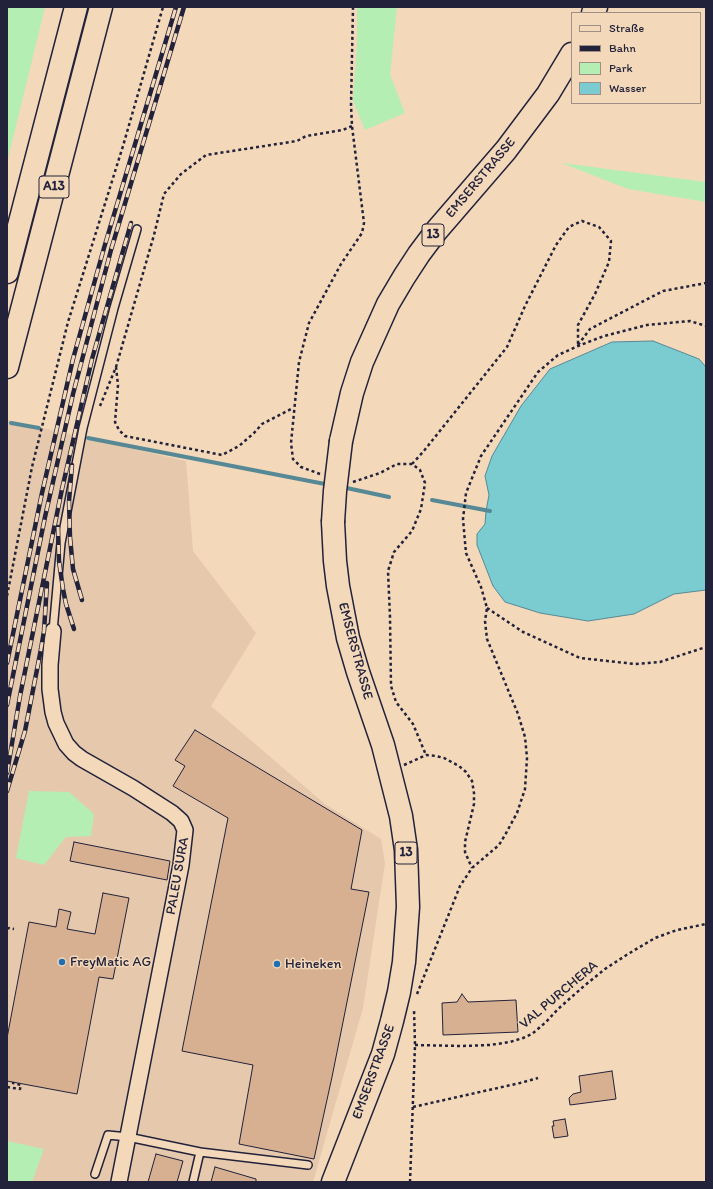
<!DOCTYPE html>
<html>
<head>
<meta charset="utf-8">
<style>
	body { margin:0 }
	#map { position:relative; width:713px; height:1189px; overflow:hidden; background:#f3d8ba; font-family:Itim,sans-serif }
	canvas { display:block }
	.frame { position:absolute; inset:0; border:8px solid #22223b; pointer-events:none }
	.legend { position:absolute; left:571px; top:12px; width:130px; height:92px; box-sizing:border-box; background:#f3d8ba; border:1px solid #9f8f87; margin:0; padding:5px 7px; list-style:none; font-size:12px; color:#22223b }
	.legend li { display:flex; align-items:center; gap:8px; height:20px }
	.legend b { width:20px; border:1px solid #9f8f87 }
</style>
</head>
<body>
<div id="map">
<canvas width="713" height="1189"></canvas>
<div class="frame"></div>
<ul class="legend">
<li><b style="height:5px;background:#f3d8ba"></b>Straße</li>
<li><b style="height:5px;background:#22223b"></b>Bahn</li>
<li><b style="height:11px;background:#b5eeb2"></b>Park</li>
<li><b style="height:11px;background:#7accd1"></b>Wasser</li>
</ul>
</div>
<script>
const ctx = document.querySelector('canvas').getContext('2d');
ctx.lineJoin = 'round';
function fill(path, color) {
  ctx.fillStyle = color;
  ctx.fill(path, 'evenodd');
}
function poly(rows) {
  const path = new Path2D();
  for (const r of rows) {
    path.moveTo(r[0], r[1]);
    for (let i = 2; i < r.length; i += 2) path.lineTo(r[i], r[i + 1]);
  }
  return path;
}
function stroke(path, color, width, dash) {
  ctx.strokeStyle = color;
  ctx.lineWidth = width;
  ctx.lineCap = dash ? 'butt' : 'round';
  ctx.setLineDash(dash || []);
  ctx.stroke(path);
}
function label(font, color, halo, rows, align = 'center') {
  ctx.font = font + ' Itim,sans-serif';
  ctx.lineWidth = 3;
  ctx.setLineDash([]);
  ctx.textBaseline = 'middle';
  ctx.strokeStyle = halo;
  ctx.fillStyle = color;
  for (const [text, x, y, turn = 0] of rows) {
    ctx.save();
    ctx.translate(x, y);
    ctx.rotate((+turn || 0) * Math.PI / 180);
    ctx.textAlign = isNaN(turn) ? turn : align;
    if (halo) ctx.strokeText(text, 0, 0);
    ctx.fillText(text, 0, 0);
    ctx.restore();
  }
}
const built = poly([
	[8,420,186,461,193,551,256,633,211,706,325,804,381,839,385,863,363,1008,313,1182,7,1182,7,424]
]);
const green = poly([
	[7,7,45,7,7,163],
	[357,7,397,7,390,75,405,113,365,130,353,101,357,44],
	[562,163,706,182,706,202,628,189],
	[29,791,69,792,94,814,91,836,66,837,44,865,16,858],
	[7,1141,44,1149,32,1182,7,1182]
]);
const water = poly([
	[653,341,699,359,706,367,706,590,674,594,634,614,588,621,540,613,505,602,493,586,477,545,477,534,485,524,486,511,489,495,485,476,492,456,521,406,550,369,612,342,653,341]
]);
const stream = poly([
	[11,423,39,428],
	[88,438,330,485],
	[342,487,389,497],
	[432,500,490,511]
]);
const building = poly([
	[195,730,362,830,351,889,369,892,332,1077,314,1159,239,1144,253,1065,182,1051,228,818,173,786,185,766,175,760,195,730],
	[74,842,170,861,167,880,70,861,74,842],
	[103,893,129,898,113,979,99,977,77,1094,7,1081,7,1038,29,922,56,927,59,909,71,912,67,929,95,934,103,893],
	[462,994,468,1002,516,1000,518,1032,443,1035,442,1003,457,1002,462,994],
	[612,1071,616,1099,570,1105,569,1098,573,1094,581,1092,579,1076,612,1071],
	[565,1119,568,1136,554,1138,552,1126,554,1126,553,1121,565,1119],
	[156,1154,183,1161,177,1182,148,1182,156,1154],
	[215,1167,256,1179,256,1182,211,1182,215,1167]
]);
const path = poly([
	[578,345,590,329,663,291,706,283],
	[116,367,118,385,115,422,119,430,125,436,222,455,239,446,254,433,262,424,293,408],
	[100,406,116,367,154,235,164,194,181,174,206,155,297,141,306,136,343,130,352,126],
	[412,464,423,452,507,347,525,306,556,245,569,227,582,221,599,227,611,241,609,262,595,294,578,325,578,346],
	[320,474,301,467,293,459,291,443,299,362,309,323,341,264,362,233,364,223,352,126,351,105,353,7],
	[353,482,380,473,397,464,412,464,420,470,425,483,421,509,412,531,394,552,388,571,390,617,391,686,396,702,413,724,426,755],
	[7,596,32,467,68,322,123,146,163,7],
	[487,608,523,632,580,658,635,664,660,662,706,647],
	[404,765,426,755,436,756,444,758,459,766,466,772,472,781,474,793,474,804,465,842,465,852,472,868],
	[7,929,9,928,14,929],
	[417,994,460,886,472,868,499,845,505,835,517,813,525,789,527,758,525,737,518,714,487,639,485,621,487,608,481,587,466,553,463,519,466,493,481,456,538,372,558,355,578,346,604,336,647,325,690,321,706,326],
	[415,1045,462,1046,490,1045,510,1042,523,1038,532,1034,546,1022,558,1009,584,986,605,969,628,954,655,938,677,930,706,924],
	[7,1087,20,1089,21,1085,13,1083,13,1082],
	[413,1107,520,1083,538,1078],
	[410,1182,415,1045,414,1009]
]);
const lane = poly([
	[53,631,61,543,83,428,114,308,137,229],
	[200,1152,308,1165],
	[95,1174,108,1135,128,1137,200,1152,193,1182]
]);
const street = poly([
	[53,631,50,665,50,689,53,712,56,723,66,744,74,753,82,759,133,788,172,813,181,821,185,830,181,865,119,1182]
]);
const primary = poly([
	[593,13,596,7],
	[341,441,352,393,362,362,388,304,404,277,419,254,437,230,506,150,548,94,572,54],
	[333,1182,383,1054,392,1021,399,992,404,962,408,907,406,850,401,816,383,745,358,672,348,638,338,586,335,561,333,522]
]);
const highway = poly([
	[7,272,76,7],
	[7,367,101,7]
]);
const rail = poly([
	[72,465,69,501,70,537,73,569,82,600],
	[58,527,59,561,63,589,66,604,74,629],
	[7,663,42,493,73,359,104,248,176,7],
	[7,705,45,517,73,394,111,250,184,7],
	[7,773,20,696,62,489,92,359,131,223],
	[7,791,25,731,41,649,44,631,47,583]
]);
const primaryBridge = poly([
	[333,522,335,491,341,441]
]);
const markers = [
	[62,962,4,"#1f6fb2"],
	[277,964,4,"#1f6fb2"]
];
const shields = [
	[54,187,30],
	[433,235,22],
	[406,853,22]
];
const shieldNames = [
	["A13",54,187],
	["13",433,235],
	["13",406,853]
];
const streetNames = [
	["EMSERSTRASSE",481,178,-50],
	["EMSERSTRASSE",355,651,75],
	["PALEU SURA",178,876,-80],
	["VAL PURCHERA",559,995,-40],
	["EMSERSTRASSE",374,1072,-70]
];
const poiNames = [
	["FreyMatic AG",70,962],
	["Heineken",285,964]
];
fill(built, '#e6c9ac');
fill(green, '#b5eeb2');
fill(water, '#7accd1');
stroke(water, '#578895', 1);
stroke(stream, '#578895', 4);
fill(building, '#d6b091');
stroke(building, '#22223b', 1);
stroke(lane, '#22223b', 10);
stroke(street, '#22223b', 18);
stroke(primary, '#22223b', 25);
stroke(highway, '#22223b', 25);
stroke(path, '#22223b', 2.5, [3, 3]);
stroke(lane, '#f3d8ba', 7);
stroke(street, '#f3d8ba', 15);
stroke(primary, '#f3d8ba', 22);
stroke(highway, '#f3d8ba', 22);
stroke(rail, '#22223b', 4.5);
stroke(rail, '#f3d8ba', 3, [9]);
stroke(primaryBridge, '#22223b', 25, []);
stroke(primaryBridge, '#f3d8ba', 22);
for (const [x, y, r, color] of markers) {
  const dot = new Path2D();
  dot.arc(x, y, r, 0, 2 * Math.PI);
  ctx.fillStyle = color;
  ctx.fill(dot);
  stroke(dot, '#f3d8ba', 1.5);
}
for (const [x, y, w] of shields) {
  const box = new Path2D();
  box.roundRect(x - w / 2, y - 11, w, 22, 3);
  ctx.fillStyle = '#f3d8ba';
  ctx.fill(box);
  stroke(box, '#22223b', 1);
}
label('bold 13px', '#22223b', null, shieldNames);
label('14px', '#22223b', '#f3d8ba', streetNames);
label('14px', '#22223b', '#f3d8ba', poiNames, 'left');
</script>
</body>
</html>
